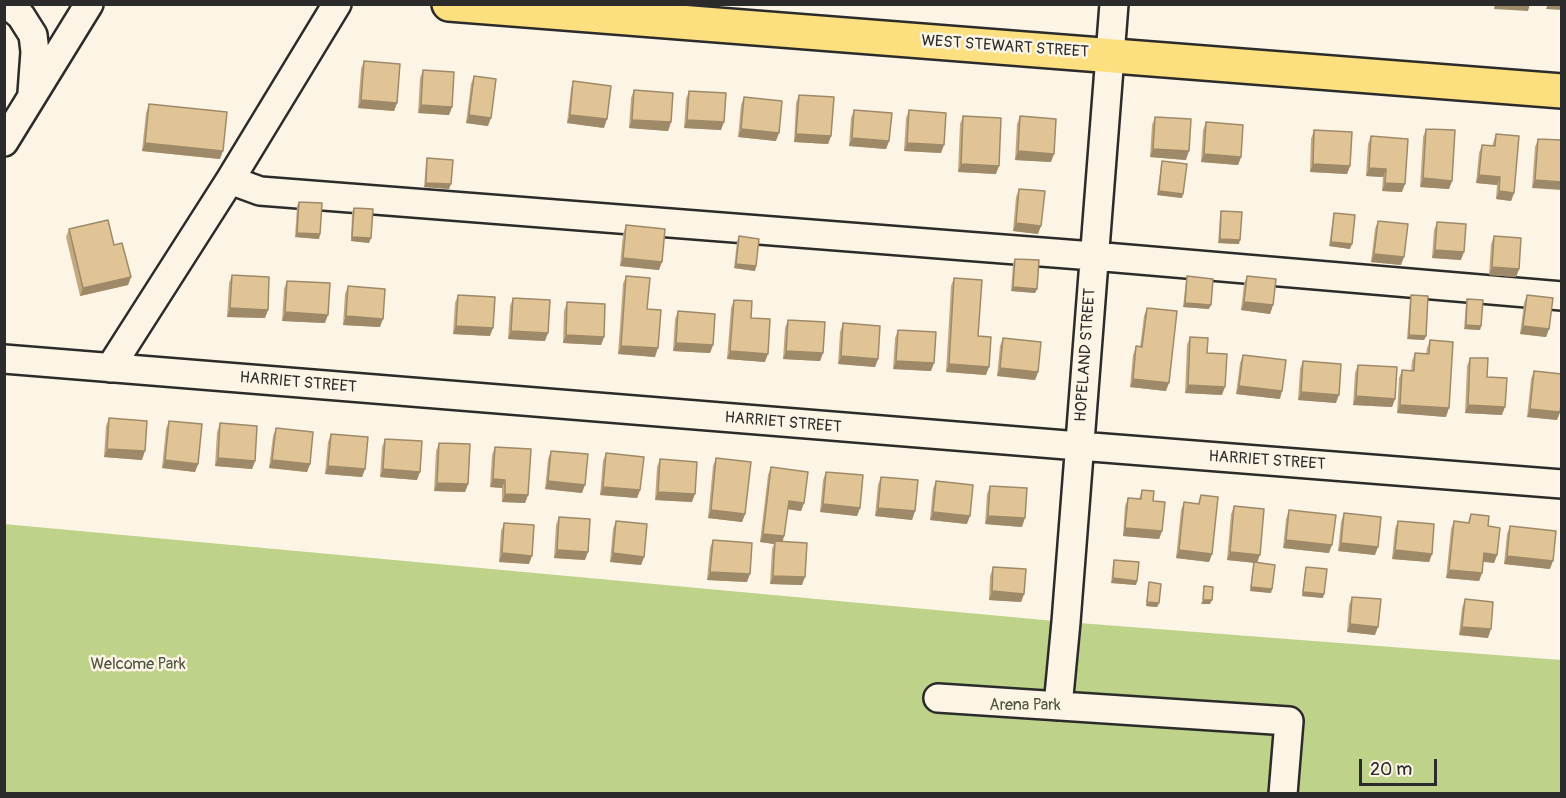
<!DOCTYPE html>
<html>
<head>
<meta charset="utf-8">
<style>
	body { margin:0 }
	#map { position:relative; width:1566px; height:798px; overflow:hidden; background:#fcf5e5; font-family:Pangolin,sans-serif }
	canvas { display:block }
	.frame { position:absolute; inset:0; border:6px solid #2b2b2b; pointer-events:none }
	.scale { position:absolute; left:1359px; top:759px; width:78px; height:27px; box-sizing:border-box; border:3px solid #2b2b2b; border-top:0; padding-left:8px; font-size:18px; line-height:21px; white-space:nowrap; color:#2b2b2b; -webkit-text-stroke:4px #fcf5e5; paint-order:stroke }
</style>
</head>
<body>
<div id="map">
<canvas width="1566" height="798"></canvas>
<div class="frame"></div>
<div class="scale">20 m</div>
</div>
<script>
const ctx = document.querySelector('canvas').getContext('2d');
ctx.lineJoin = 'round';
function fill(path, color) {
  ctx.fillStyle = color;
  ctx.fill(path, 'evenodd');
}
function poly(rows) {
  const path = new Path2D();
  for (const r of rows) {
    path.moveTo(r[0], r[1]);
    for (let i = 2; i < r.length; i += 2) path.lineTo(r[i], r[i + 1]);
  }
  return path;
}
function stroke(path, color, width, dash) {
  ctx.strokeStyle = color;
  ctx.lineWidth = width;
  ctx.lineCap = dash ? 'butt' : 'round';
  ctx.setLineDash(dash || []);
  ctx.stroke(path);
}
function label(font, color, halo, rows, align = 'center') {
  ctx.font = font + ' Pangolin,sans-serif';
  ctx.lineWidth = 5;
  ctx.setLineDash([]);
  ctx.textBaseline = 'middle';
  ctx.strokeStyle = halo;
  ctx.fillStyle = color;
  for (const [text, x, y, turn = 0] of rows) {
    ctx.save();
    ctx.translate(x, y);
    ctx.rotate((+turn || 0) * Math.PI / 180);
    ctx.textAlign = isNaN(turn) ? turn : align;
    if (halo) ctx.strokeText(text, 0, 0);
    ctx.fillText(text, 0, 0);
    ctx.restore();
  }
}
const green = poly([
	[4,524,1066,622,1561,660,1561,793,5,793]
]);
const minor = poly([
	[4,5,13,9,21,16,33,35,35,52,32,93],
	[4,142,89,4],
	[230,180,260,191,1093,256,1562,296],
	[4,359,1079,446,1562,484],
	[110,368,230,180,337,4],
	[938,698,1289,721,1283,794],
	[1058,706,1066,622,1114,4]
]);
const major = poly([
	[449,4,1562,91]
]);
const wall = poly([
	[364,61,397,103,394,111,358,108,361,69],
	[423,70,452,107,449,115,418,113,420,78],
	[474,76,488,126,466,123,471,84],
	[573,81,604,128,567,123,571,89],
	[634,90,671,122,668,131,629,128,631,98],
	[689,91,721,130,684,128,686,99],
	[799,95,831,136,828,144,794,142,796,103],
	[744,97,776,141,738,137,741,105],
	[149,104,220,159,142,151,146,113],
	[854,110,889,141,886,149,849,146,851,118],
	[909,110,941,153,904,151,906,118],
	[963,116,996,174,958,172,960,124],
	[1020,116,1051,162,1015,160,1017,124],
	[1155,117,1186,160,1150,157,1152,125],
	[1206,122,1241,157,1238,165,1201,162,1203,130],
	[1426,129,1452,181,1449,189,1420,187,1423,137],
	[1314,130,1350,166,1347,174,1310,172,1311,139],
	[1496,134,1514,193,1511,201,1496,199,1497,185,1476,183,1479,153,1482,145,1492,146],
	[1371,136,1402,192,1382,191,1383,177,1366,176,1368,144],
	[1538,139,1562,140,1532,188,1535,147],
	[427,158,449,189,424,187,426,162],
	[1162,161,1182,198,1157,195,1161,165],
	[1019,189,1038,234,1013,231,1016,197],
	[299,202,320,234,319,239,295,237,297,206],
	[354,208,371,238,369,243,351,241,352,212],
	[1221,211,1239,244,1218,243,1220,215],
	[1334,213,1350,249,1329,246,1333,217],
	[1378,221,1401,265,1371,262,1375,229],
	[1437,222,1461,260,1432,258,1434,230],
	[626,225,659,270,620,266,623,234],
	[69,229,131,277,128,285,80,296,66,237],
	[739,236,756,266,755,271,734,268,737,241],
	[1494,236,1519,269,1516,277,1489,275,1491,244],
	[1015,259,1037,289,1035,293,1011,291,1013,263],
	[232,275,265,318,227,317,229,283],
	[626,276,647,309,655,357,618,354,623,284],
	[1187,276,1209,309,1183,307,1186,281],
	[1247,276,1273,305,1270,314,1241,310,1244,284],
	[954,278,978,336,986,375,946,372,951,286],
	[287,281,325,323,282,321,284,289],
	[348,286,380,327,343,325,345,294],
	[458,295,490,336,453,334,455,303],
	[1411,295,1426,336,1424,340,1407,339,1410,299],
	[1527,295,1549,329,1546,337,1520,334,1524,303],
	[513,298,545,341,508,339,510,306],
	[1467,299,1481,326,1480,330,1464,329,1466,303],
	[734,300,751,318,765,362,727,359,731,308],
	[567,302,604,337,601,345,563,343,564,311],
	[1147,308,1166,391,1130,387,1133,355,1136,346,1140,347,1144,316],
	[678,311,713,345,710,353,673,351,675,319],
	[788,320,823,353,820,361,783,359,785,328],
	[843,323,878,359,875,367,838,364,840,332],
	[898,330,931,371,893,369,895,338],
	[1190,337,1207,353,1222,395,1185,393,1187,345],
	[1003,338,1038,372,1035,380,997,376,1000,346],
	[1430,340,1446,417,1397,413,1399,378,1402,370,1411,371,1412,361,1415,353,1426,354,1427,348],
	[1243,355,1280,399,1236,394,1240,363],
	[1470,358,1487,377,1502,415,1465,413,1467,366],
	[1303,361,1336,403,1298,400,1300,369],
	[1358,365,1395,399,1392,407,1353,405,1355,373],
	[1534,371,1560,412,1557,420,1527,417,1531,379],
	[109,418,142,460,104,457,106,426],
	[169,421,198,464,195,472,162,468,166,429],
	[220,423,255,461,252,469,215,466,217,432],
	[276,428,310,464,307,472,269,468,273,436],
	[331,434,365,469,362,477,325,474,328,442],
	[385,439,417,480,380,477,382,447],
	[439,443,468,484,465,492,434,491,436,451],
	[495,447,528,495,525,503,502,502,502,488,490,487,492,455],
	[551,451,582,493,545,489,548,459],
	[606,453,640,490,637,498,600,495,603,461],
	[716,458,745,514,742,522,708,518,713,466],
	[660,459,692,502,655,500,657,467],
	[771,467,804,503,801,511,788,509,783,541,802,585,770,584,772,549,774,544,760,542,768,475],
	[826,472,860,508,857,516,820,512,823,480],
	[881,477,915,511,912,520,875,516,878,485],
	[936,481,967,524,930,520,933,489],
	[990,486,1022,527,985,524,987,494],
	[1142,490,1153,501,1162,531,1159,539,1123,536,1125,506,1128,498,1139,499],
	[1201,495,1212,554,1209,562,1176,558,1181,510,1184,502,1198,504],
	[1234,506,1257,563,1272,589,1271,593,1250,591,1253,566,1254,563,1227,560,1231,514],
	[1289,510,1329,553,1283,548,1286,519],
	[1344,513,1375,555,1338,551,1341,522],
	[1471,514,1488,526,1497,555,1494,563,1483,562,1482,573,1479,581,1446,578,1451,529,1454,521,1468,523],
	[559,517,585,560,554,558,556,525],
	[616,521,644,557,641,565,610,562,613,529],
	[1398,521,1432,554,1429,562,1392,559,1395,529],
	[504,523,529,564,499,562,501,531],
	[1510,526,1550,569,1504,564,1507,534],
	[713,540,747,582,707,580,710,548],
	[1114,560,1137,581,1136,585,1111,583,1113,564],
	[993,567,1024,594,1021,602,989,600,990,576],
	[1306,567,1323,598,1302,596,1305,571],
	[1149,582,1159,603,1157,607,1146,606,1148,586],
	[1352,597,1375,635,1347,632,1349,605],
	[1465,599,1488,638,1459,635,1462,608]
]);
const shadedWall = poly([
	[1446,4,1476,4,1475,6],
	[1495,4,1530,4,1528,11,1494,9],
	[1548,4,1562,4,1562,10,1546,9],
	[361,100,397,103,394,111,358,108],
	[421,105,452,107,449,115,418,113],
	[469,115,491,118,488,126,466,123],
	[570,115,607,119,604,128,567,123],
	[632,120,671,122,668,131,629,128],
	[687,120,724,122,721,130,684,128],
	[741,129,779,133,776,141,738,137],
	[796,134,831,136,828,144,794,142],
	[852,138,889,141,886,149,849,146],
	[145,143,223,151,220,159,142,151],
	[907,143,944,145,941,153,904,151],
	[1153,149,1189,151,1186,160,1150,157],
	[1018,151,1054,154,1051,162,1015,160],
	[1204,154,1241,157,1238,165,1201,162],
	[961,164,999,166,996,174,958,172],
	[1313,164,1350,166,1347,174,1310,172],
	[1369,168,1386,169,1383,177,1366,176],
	[1479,175,1500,177,1497,185,1476,183],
	[1423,178,1452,181,1449,189,1420,187],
	[1535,180,1562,182,1562,190,1532,188],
	[426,183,451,184,449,189,424,187],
	[1385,183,1405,184,1402,192,1382,191],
	[1159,191,1183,194,1182,198,1157,195],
	[1499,191,1514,193,1511,201,1496,199],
	[1016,223,1041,226,1038,234,1013,231],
	[297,233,320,234,319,239,295,237],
	[352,237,371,238,369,243,351,241],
	[1220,239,1240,240,1239,244,1218,243],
	[1331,242,1352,244,1350,249,1329,246],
	[1435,250,1464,252,1461,260,1432,258],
	[1374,254,1404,257,1401,265,1371,262],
	[623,258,662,262,659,270,620,266],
	[736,264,756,266,755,271,734,268],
	[1492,267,1519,269,1516,277,1489,275],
	[131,277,128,285,80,296,83,288],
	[1013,287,1037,289,1035,293,1011,291],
	[1244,302,1273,305,1270,314,1241,310],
	[1185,303,1211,305,1209,309,1183,307],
	[230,308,268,310,265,318,227,317],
	[285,312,328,315,325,323,282,321],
	[346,316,383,319,380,327,343,325],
	[1466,325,1481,326,1480,330,1464,329],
	[456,326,493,328,490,336,453,334],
	[1523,326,1549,329,1546,337,1520,334],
	[511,331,548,333,545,341,508,339],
	[566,335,604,337,601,345,563,343],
	[1409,335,1426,336,1424,340,1407,339],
	[676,343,713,345,710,353,673,351],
	[621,346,658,348,655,357,618,354],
	[730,351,768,354,765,362,727,359],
	[786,351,823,353,820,361,783,359],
	[841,356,878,359,875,367,838,364],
	[896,361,934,363,931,371,893,369],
	[949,364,989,367,986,375,946,372],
	[1000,368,1038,372,1035,380,997,376],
	[1133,379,1169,383,1166,391,1130,387],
	[1188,385,1225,387,1222,395,1185,393],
	[1239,386,1282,391,1280,399,1236,394],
	[1301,392,1339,395,1336,403,1298,400],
	[1356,396,1395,399,1392,407,1353,405],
	[1400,405,1449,408,1446,417,1397,413],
	[1468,405,1505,407,1502,415,1465,413],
	[1530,409,1560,412,1557,420,1527,417],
	[107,449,145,451,142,460,104,457],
	[218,458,255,461,252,469,215,466],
	[165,460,198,464,195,472,162,468],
	[272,460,310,464,307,472,269,468],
	[328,466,365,469,362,477,325,474],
	[383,469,420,472,417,480,380,477],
	[493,479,505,480,502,488,490,487],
	[548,481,585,485,582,493,545,489],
	[437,483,468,484,465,492,434,491],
	[603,487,640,490,637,498,600,495],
	[658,492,695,494,692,502,655,500],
	[505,494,528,495,525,503,502,502],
	[789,501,804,503,801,511,786,509],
	[823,504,860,508,857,516,820,512],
	[878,508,915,511,912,520,875,516],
	[711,510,745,514,742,522,708,518],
	[933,512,970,516,967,524,930,520],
	[988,516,1025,518,1022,527,985,524],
	[1125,528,1162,531,1159,539,1123,536],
	[763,534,784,536,781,545,775,541,774,544,760,542],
	[1286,540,1332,545,1329,553,1283,548],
	[1341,543,1378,547,1375,555,1338,551],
	[557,550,588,552,585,560,554,558],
	[1179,550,1212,554,1209,562,1176,558],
	[1395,550,1432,554,1429,562,1392,559],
	[1230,552,1260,555,1257,563,1227,560],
	[502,553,532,556,529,564,499,562],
	[613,553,644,557,641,565,610,562],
	[1484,553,1497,555,1494,563,1481,561],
	[1507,556,1553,561,1550,569,1504,564],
	[1449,570,1482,573,1479,581,1446,578],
	[710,572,750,574,747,582,707,580],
	[773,576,805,577,802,585,770,584],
	[1113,578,1137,581,1136,585,1111,583],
	[1251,587,1272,589,1271,593,1250,591],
	[992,591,1024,594,1021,602,989,600],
	[1303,592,1324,594,1323,598,1302,596],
	[1203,600,1212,600,1210,604,1201,604],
	[1147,602,1159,603,1157,607,1146,606],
	[1350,624,1378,627,1375,635,1347,632],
	[1462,627,1491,629,1488,638,1459,635]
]);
const building = poly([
	[364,61,400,64,397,103,361,100,364,61],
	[423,70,454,72,452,107,421,105,423,70],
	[474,76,496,79,491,118,469,115,474,76],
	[573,81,611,86,607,119,570,115,573,81],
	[634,90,673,93,671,122,632,120,634,90],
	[689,91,726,93,724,122,687,120,689,91],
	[799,95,834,97,831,136,796,134,799,95],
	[744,97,782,101,779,133,741,129,744,97],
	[149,104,227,112,223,151,145,143,149,104],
	[854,110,892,113,889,141,852,138,854,110],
	[909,110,946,113,944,145,907,143,909,110],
	[963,116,1001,118,999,166,961,164,963,116],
	[1020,116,1056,119,1054,154,1018,151,1020,116],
	[1155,117,1191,119,1189,151,1153,149,1155,117],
	[1206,122,1243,125,1241,157,1204,154,1206,122],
	[1426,129,1455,130,1452,181,1423,178,1426,129],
	[1314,130,1352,132,1350,166,1313,164,1314,130],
	[1496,134,1519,136,1514,193,1499,191,1500,177,1479,175,1482,145,1495,146,1496,134],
	[1371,136,1408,139,1405,184,1385,183,1386,169,1369,168,1371,136],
	[1538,139,1562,140,1562,182,1535,180,1538,139],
	[427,158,453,160,451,184,426,183,427,158],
	[1162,161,1187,164,1183,194,1159,191,1162,161],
	[1019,189,1045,191,1041,226,1016,223,1019,189],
	[299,202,322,203,320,234,297,233,299,202],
	[354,208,373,209,371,238,352,237,354,208],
	[1221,211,1242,212,1240,240,1220,239,1221,211],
	[1334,213,1355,215,1352,244,1331,242,1334,213],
	[108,220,114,245,122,243,131,277,83,288,69,229,108,220],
	[1378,221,1408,224,1404,257,1374,254,1378,221],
	[1437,222,1466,224,1464,252,1435,250,1437,222],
	[626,225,665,229,662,262,623,258,626,225],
	[739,236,759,239,756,266,736,264,739,236],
	[1494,236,1521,238,1519,269,1492,267,1494,236],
	[1015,259,1039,260,1037,289,1013,287,1015,259],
	[232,275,269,277,268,310,230,308,232,275],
	[626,276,650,278,647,309,661,310,658,348,621,346,626,276],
	[1187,276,1213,279,1211,305,1185,303,1187,276],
	[1247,276,1276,279,1273,305,1244,302,1247,276],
	[954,278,982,280,978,336,991,337,989,367,949,364,954,278],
	[287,281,330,283,328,315,285,312,287,281],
	[348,286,385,289,383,319,346,316,348,286],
	[458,295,495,297,493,328,456,326,458,295],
	[1411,295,1428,296,1426,336,1409,335,1411,295],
	[1527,295,1553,298,1549,329,1523,326,1527,295],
	[513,298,550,300,548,333,511,331,513,298],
	[1467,299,1483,300,1481,326,1466,325,1467,299],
	[734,300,752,301,751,318,770,319,768,354,730,351,734,300],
	[567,302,605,304,604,337,566,335,567,302],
	[1147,308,1177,311,1169,383,1133,379,1136,346,1142,347,1147,308],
	[678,311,715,314,713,345,676,343,678,311],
	[788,320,825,322,823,353,786,351,788,320],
	[843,323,880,326,878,359,841,356,843,323],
	[898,330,936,332,934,363,896,361,898,330],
	[1190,337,1208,338,1207,353,1227,354,1225,387,1188,385,1190,337],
	[1003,338,1041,342,1038,372,1000,368,1003,338],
	[1430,340,1453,342,1449,408,1400,405,1402,370,1414,371,1415,353,1429,354,1430,340],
	[1243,355,1286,360,1282,391,1239,386,1243,355],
	[1470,358,1488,358,1487,377,1507,378,1505,407,1468,405,1470,358],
	[1303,361,1341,364,1339,395,1301,392,1303,361],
	[1358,365,1397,367,1395,399,1356,396,1358,365],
	[1534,371,1562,374,1562,396,1560,412,1530,409,1534,371],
	[109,418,147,421,145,451,107,449,109,418],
	[169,421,202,424,198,464,165,460,169,421],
	[220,423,257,426,255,461,218,458,220,423],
	[276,428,313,432,310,464,272,460,276,428],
	[331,434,368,437,365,469,328,466,331,434],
	[385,439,422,441,420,472,383,469,385,439],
	[439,443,470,444,468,484,437,483,439,443],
	[495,447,531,449,528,495,505,494,505,480,493,479,495,447],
	[551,451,588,454,585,485,548,481,551,451],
	[606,453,644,457,640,490,603,487,606,453],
	[716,458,751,462,745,514,711,510,716,458],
	[660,459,697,462,695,494,658,492,660,459],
	[771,467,808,472,804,503,789,501,784,536,763,534,771,467],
	[826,472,863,475,860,508,823,504,826,472],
	[881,477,918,480,915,511,878,508,881,477],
	[936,481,973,485,970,516,933,512,936,481],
	[990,486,1027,488,1025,518,988,516,990,486],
	[1142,490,1154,491,1153,501,1165,502,1162,531,1125,528,1128,498,1141,499,1142,490],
	[1201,495,1218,497,1212,554,1179,550,1184,502,1199,504,1201,495],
	[1234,506,1264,509,1260,555,1230,552,1234,506],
	[1289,510,1336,515,1332,545,1286,540,1289,510],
	[1344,513,1381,517,1378,547,1341,543,1344,513],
	[1471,514,1489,516,1488,526,1500,528,1497,555,1484,553,1482,573,1449,570,1454,521,1469,523,1471,514],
	[559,517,590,519,588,552,557,550,559,517],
	[616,521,647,524,644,557,613,553,616,521],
	[1398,521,1434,524,1432,554,1395,550,1398,521],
	[504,523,534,525,532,556,502,553,504,523],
	[1510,526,1556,531,1553,561,1507,556,1510,526],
	[713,540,752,543,750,574,710,572,713,540],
	[775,541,807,543,805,577,773,576,775,541],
	[1114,560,1139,562,1137,581,1113,578,1114,560],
	[1254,562,1275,565,1272,589,1251,587,1254,562],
	[993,567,1026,569,1024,594,992,591,993,567],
	[1306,567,1327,569,1324,594,1303,592,1306,567],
	[1149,582,1161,584,1159,603,1147,602,1149,582],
	[1204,586,1213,587,1212,600,1203,600,1204,586],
	[1352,597,1381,599,1378,627,1350,624,1352,597],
	[1465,599,1493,602,1491,629,1462,627,1465,599]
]);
const streetNames = [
	["WEST STEWART STREET",1005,47,4],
	["HOPELAND STREET",1086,355,-86],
	["HARRIET STREET",298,383,5],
	["HARRIET STREET",783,423,5],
	["HARRIET STREET",1267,461,4]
];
const parkNames = [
	["Welcome Park",138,665],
	["Arena Park",1025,706]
];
fill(green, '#bed389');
stroke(minor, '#2b2b2b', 32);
stroke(major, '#2b2b2b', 38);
stroke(minor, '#fcf5e5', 27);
stroke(major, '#fce080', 33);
fill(wall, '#c2a980');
fill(shadedWall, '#9e8968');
fill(building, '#e1c495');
stroke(building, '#9e8968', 1.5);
label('16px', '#2b2b2b', '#fcf5e5', streetNames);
label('16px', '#505542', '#fcf5e5', parkNames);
</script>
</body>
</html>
